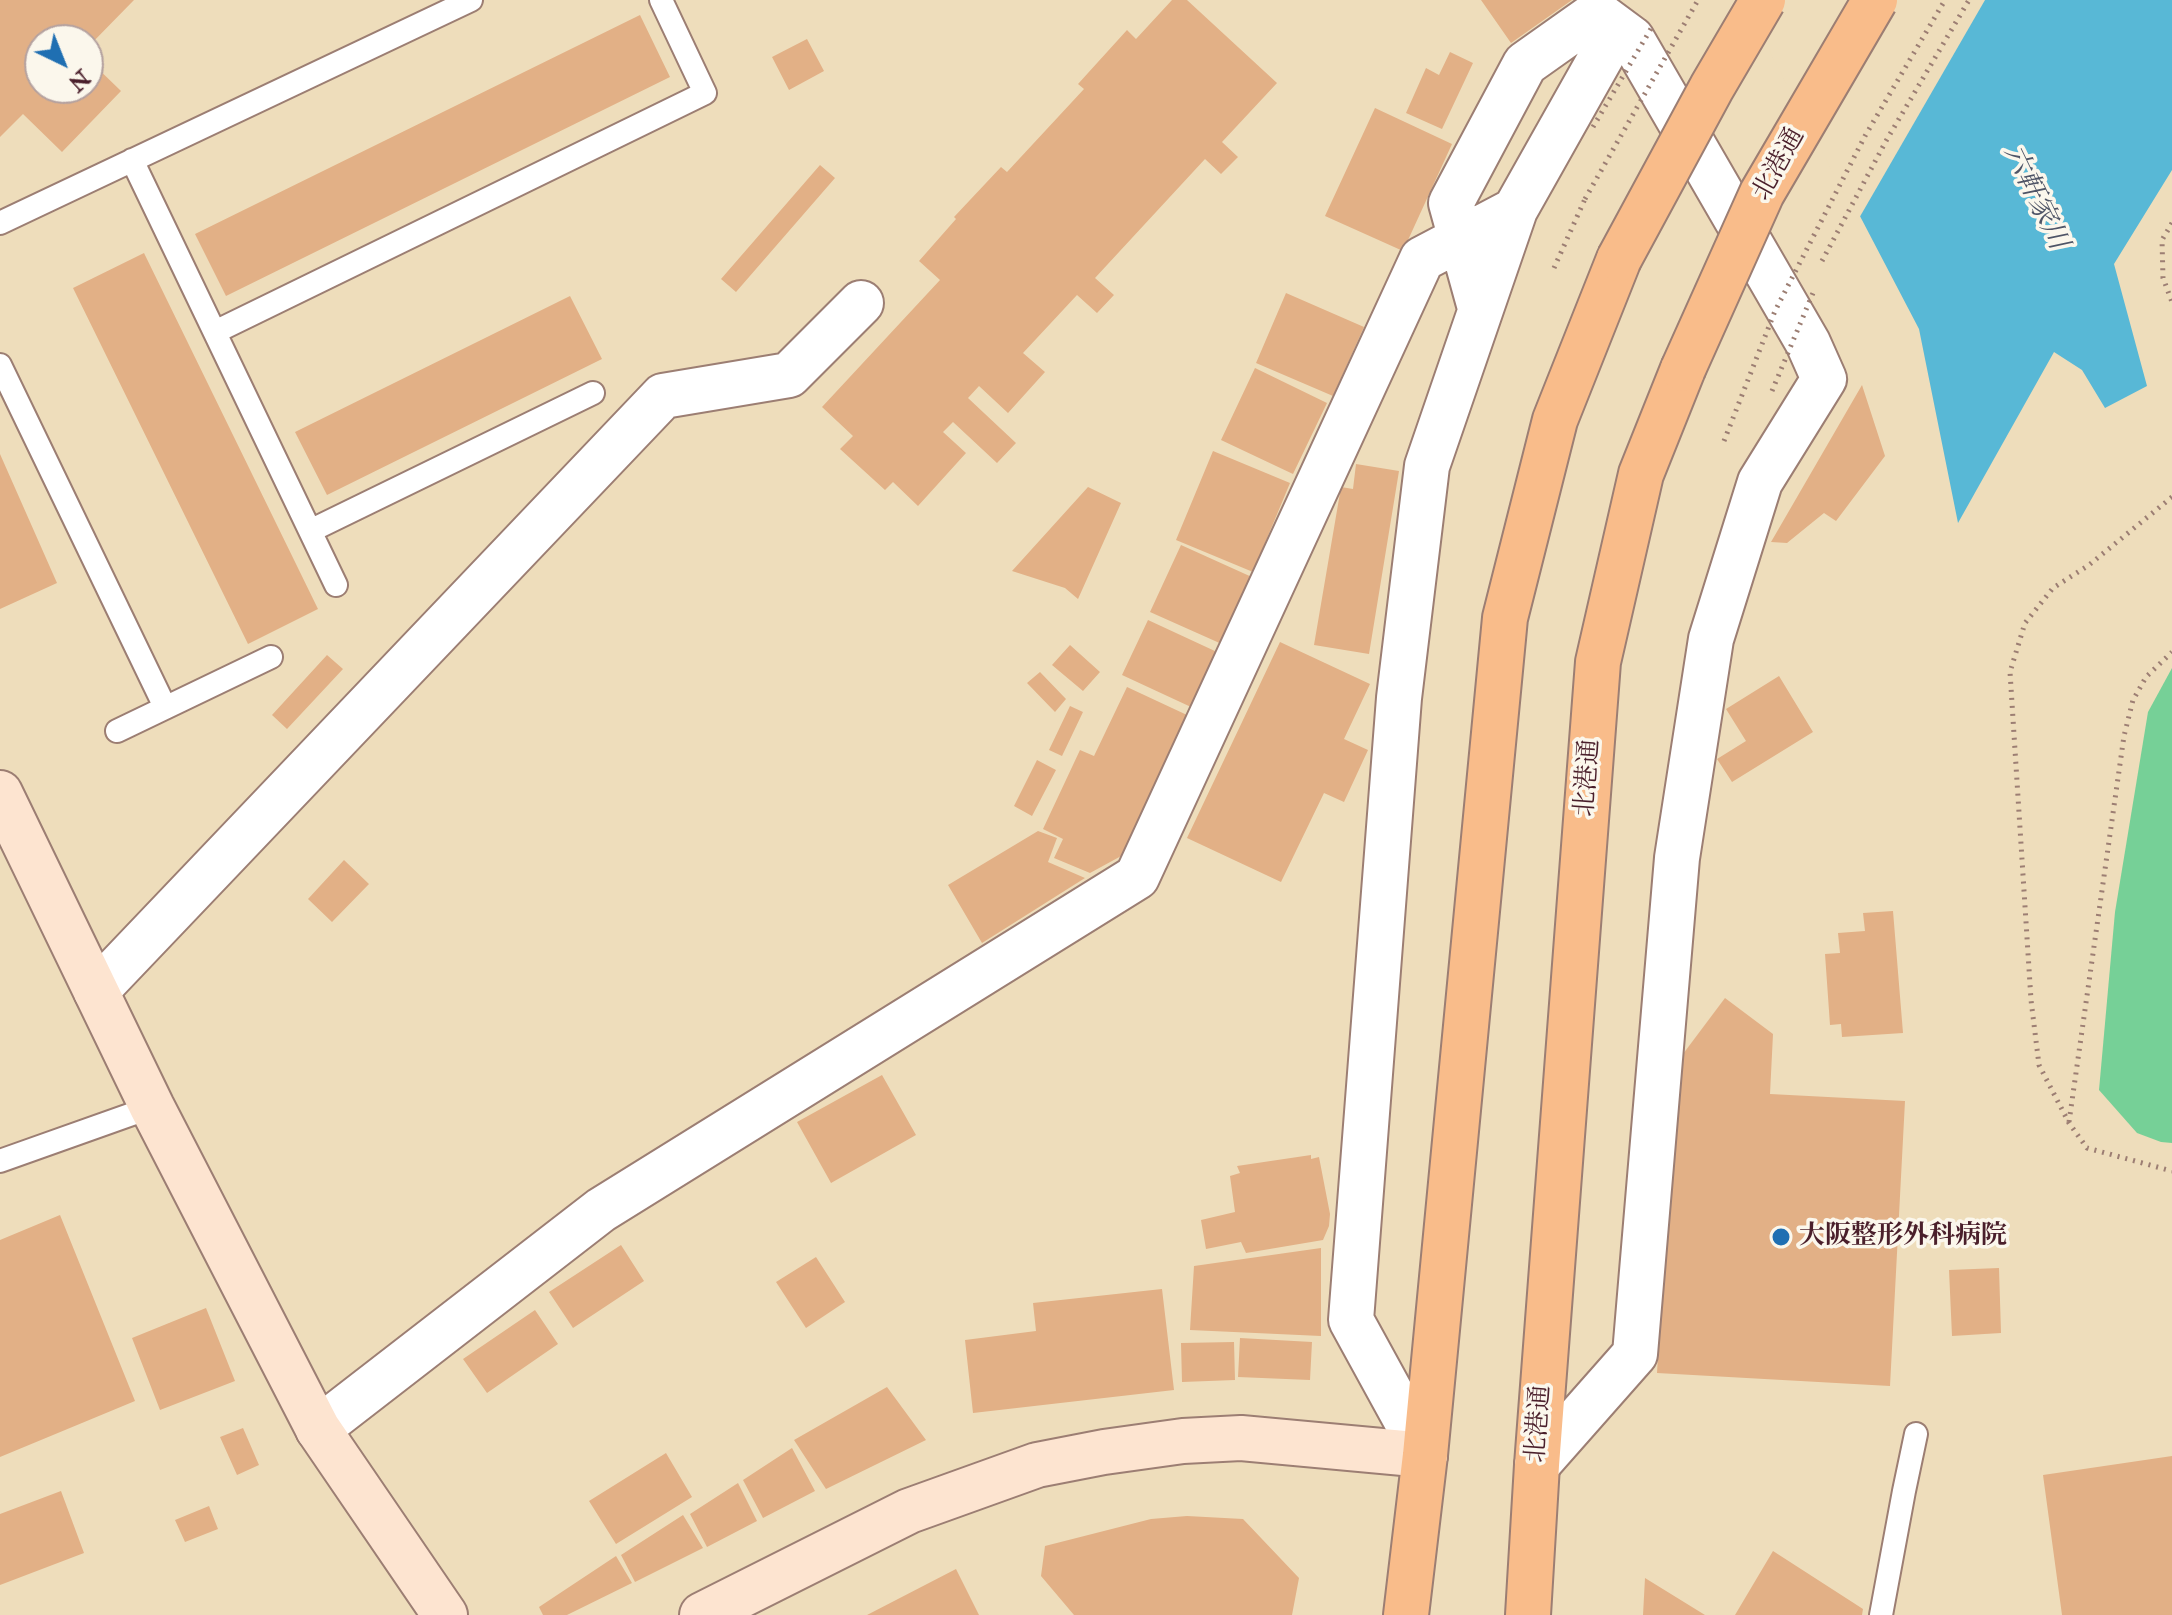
<!DOCTYPE html>
<html>
<head>
<meta charset="utf-8">
<style>
	body { margin:0 }
	#map { position:relative; width:2172px; height:1615px; overflow:hidden; background:#edb; font-family:"IM FELL Double Pica",serif }
	canvas { display:block }
	.north { position:absolute; left:24px; top:24px; width:80px; height:80px; box-sizing:border-box; background:#fbf7ec; border:2px solid #b4a19f; border-radius:50%; rotate:137deg; font-size:22px; font-weight:700; line-height:32px; text-align:center; color:#4a1f2b }
	.north::after { content:''; display:block; margin:auto; width:28px; height:36px; background:#1f6fb2; clip-path:polygon(50% 0,100% 100%,50% 72%,0 100%) }
</style>
</head>
<body>
<div id="map">
<canvas width="2172" height="1615"></canvas>
<div class="north">N</div>
</div>
<script>
const ctx = document.querySelector('canvas').getContext('2d');
ctx.lineJoin = 'round';
function fill(path, color) {
  ctx.fillStyle = color;
  ctx.fill(path, 'evenodd');
}
function poly(rows) {
  const path = new Path2D();
  for (const r of rows) {
    path.moveTo(r[0], r[1]);
    for (let i = 2; i < r.length; i += 2) path.lineTo(r[i], r[i + 1]);
  }
  return path;
}
function stroke(path, color, width, dash) {
  ctx.strokeStyle = color;
  ctx.lineWidth = width;
  ctx.lineCap = dash ? 'butt' : 'round';
  ctx.setLineDash(dash || []);
  ctx.stroke(path);
}
function label(font, color, halo, rows, align = 'center') {
  ctx.font = font + ' "IM FELL Double Pica","Noto Serif JP",serif';
  ctx.lineWidth = 7;
  ctx.setLineDash([]);
  ctx.textBaseline = 'middle';
  ctx.strokeStyle = halo;
  ctx.fillStyle = color;
  for (const [text, x, y, turn = 0] of rows) {
    ctx.save();
    ctx.translate(x, y);
    ctx.rotate((+turn || 0) * Math.PI / 180);
    ctx.textAlign = isNaN(turn) ? turn : align;
    if (halo) ctx.strokeText(text, 0, 0);
    ctx.fillText(text, 0, 0);
    ctx.restore();
  }
}
const green = poly([
	[2172,668,2172,1143,2161,1142,2137,1133,2099,1090,2115,912,2148,712]
]);
const water = poly([
	[1747,0,2172,0,2172,170,2114,264,2147,386,2105,408,2082,370,2054,352,1958,523,1919,329]
]);
const pier = poly([
	[1743,0,1985,0,1858,220,1744,2]
]);
const building = poly([
	[0,0,134,0,88,47,88,40,40,40,40,88,88,88,88,59,121,91,62,152,23,114,0,137],
	[1172,0,1187,0,1277,83,1222,142,1238,157,1221,174,1205,159,1095,278,1114,295,1097,313,1077,295,1023,353,1045,372,1008,413,979,386,968,398,1016,443,997,463,953,422,943,432,966,453,918,506,893,482,885,490,840,449,853,436,822,407,940,280,919,261,956,219,954,217,1001,167,1007,172,1084,89,1078,84,1127,30,1136,39],
	[1481,0,1572,0,1511,43],
	[640,15,670,77,226,296,195,234],
	[807,39,824,71,789,90,772,57],
	[1450,52,1473,63,1442,129,1406,113,1426,68,1439,75],
	[1375,108,1452,144,1403,251,1325,216],
	[820,165,835,178,736,292,721,279],
	[144,253,318,609,248,644,73,288],
	[1286,293,1364,327,1333,396,1256,363],
	[570,296,602,359,327,495,295,432],
	[1255,368,1327,403,1293,474,1221,440],
	[1862,385,1885,456,1836,521,1824,513,1787,543,1771,542],
	[1213,451,1290,483,1253,572,1176,540],
	[0,454,57,583,0,609],
	[1356,464,1399,471,1369,654,1314,645,1341,487,1353,489],
	[1088,487,1121,503,1078,599,1065,588,1012,571],
	[1181,545,1254,578,1224,645,1150,612],
	[1148,620,1217,652,1191,707,1122,675],
	[1280,642,1370,684,1344,739,1368,750,1344,802,1324,793,1281,882,1187,838],
	[1070,645,1100,672,1083,691,1052,665],
	[327,655,343,669,287,729,272,715],
	[1040,672,1066,699,1055,712,1027,683],
	[1779,676,1813,732,1732,782,1717,759,1746,741,1726,709],
	[1127,687,1187,715,1123,855,1090,873,1054,858,1063,839,1043,829,1080,750,1094,756],
	[1070,706,1083,712,1062,756,1049,750],
	[1037,760,1056,770,1032,816,1014,806],
	[1038,831,1057,838,1048,862,1085,878,982,943,948,885],
	[344,860,369,884,332,922,308,899],
	[1893,911,1903,1033,1842,1037,1841,1024,1830,1025,1825,954,1840,953,1838,933,1865,931,1863,913],
	[1725,998,1773,1034,1770,1094,1905,1101,1890,1386,1657,1373,1674,1066],
	[882,1075,916,1135,831,1183,797,1122],
	[1311,1155,1311,1159,1319,1157,1330,1214,1329,1226,1323,1240,1246,1253,1241,1242,1206,1249,1201,1220,1235,1212,1230,1176,1240,1173,1237,1166],
	[60,1215,135,1401,0,1457,0,1240],
	[621,1245,644,1281,573,1328,549,1292],
	[1321,1248,1321,1336,1190,1330,1194,1266],
	[816,1257,845,1302,806,1328,776,1282],
	[1999,1268,2001,1333,1952,1336,1949,1270],
	[1162,1289,1174,1390,973,1413,965,1340,1036,1331,1033,1303],
	[206,1308,235,1381,160,1410,132,1338],
	[535,1310,558,1344,487,1393,463,1359],
	[1240,1338,1312,1342,1310,1380,1238,1377],
	[1234,1342,1235,1380,1182,1382,1181,1343],
	[887,1387,926,1440,826,1489,794,1440],
	[243,1428,259,1465,237,1475,220,1437],
	[792,1448,815,1491,763,1518,743,1480],
	[666,1453,692,1497,616,1544,589,1501],
	[2172,1456,2172,1615,2062,1615,2043,1475],
	[738,1483,757,1521,707,1547,690,1514],
	[61,1491,84,1553,0,1585,0,1514],
	[209,1506,218,1529,185,1542,175,1520],
	[683,1515,703,1548,635,1582,621,1555],
	[1187,1516,1243,1519,1299,1578,1292,1615,1074,1615,1041,1576,1045,1546,1151,1519],
	[1773,1551,1863,1609,1862,1615,1735,1615],
	[616,1556,632,1583,567,1615,543,1615,539,1607],
	[956,1569,979,1615,867,1615],
	[1645,1578,1705,1615,1643,1615]
]);
const path = poly([
	[2172,223,2162,240,2163,278,2172,302],
	[1822,261,1886,141,1969,0],
	[1554,268,1585,199],
	[2172,497,2089,565,2053,588,2025,623,2010,672,2031,1000,2039,1065,2069,1123,2087,1148,2172,1171],
	[2069,1122,2124,736,2133,700,2146,677,2172,652]
]);
const lane = poly([
	[132,160,336,585],
	[0,223,471,0],
	[215,332,705,93,661,0],
	[0,365,165,707],
	[310,531,593,393],
	[117,731,271,657],
	[0,1161,152,1107],
	[1881,1615,1904,1491,1916,1434]
]);
const street = poly([
	[1480,308,1451,203,1525,64,1597,13,1632,39,1808,343,1824,379,1760,482,1711,639,1677,858,1635,1354,1537,1465],
	[96,991,663,396,789,375,861,303],
	[318,1429,601,1210,1137,877,1422,259,1515,210],
	[1425,1455,1351,1320,1399,698,1427,466,1515,210,1609,43,1632,39]
]);
const secondary = poly([
	[0,793,152,1107,318,1429,445,1615],
	[702,1615,909,1511,1037,1465,1104,1452,1183,1441,1241,1438,1425,1455]
]);
const primary = poly([
	[1406,1615,1425,1455,1505,618,1555,420,1619,259],
	[1528,1615,1537,1465,1598,662,1641,474,1683,369]
]);
const pathBridge = poly([
	[1593,127,1652,27],
	[1585,199,1698,0],
	[1772,391,1813,293],
	[1724,441,1775,311,1865,136,1945,0]
]);
const primaryBridge = poly([
	[1619,259,1712,87,1763,0],
	[1683,369,1762,193,1875,0]
]);
const markers = [
	[1781,1237,10,"#1f6fb2"]
];
const streetNames = [
	["北港通",1780,165,-61],
	["北港通",1589,778,-86],
	["北港通",1540,1424,-86]
];
const poiNames = [
	["大阪整形外科病院",1799,1237]
];
const waterNames = [
	["六軒家川",2034,198,64]
];
fill(green, '#76d097');
fill(water, '#58b8d6');
fill(pier, '#edb');
fill(building, '#e2b086');
stroke(lane, '#9c7e73', 26);
stroke(street, '#9c7e73', 48);
stroke(secondary, '#9c7e73', 48);
stroke(primary, '#9c7e73', 48);
stroke(path, '#9c7e73', 5, [2, 6]);
stroke(lane, '#fff', 22);
stroke(street, '#fff', 44);
stroke(secondary, '#fde4d0', 44);
stroke(primary, '#f9bc8a', 44);
stroke(primaryBridge, '#9c7e73', 48, []);
stroke(pathBridge, '#9c7e73', 5, [2, 6]);
stroke(primaryBridge, '#f9bc8a', 44);
for (const [x, y, r, color] of markers) {
  const dot = new Path2D();
  dot.arc(x, y, r, 0, 2 * Math.PI);
  ctx.fillStyle = color;
  ctx.fill(dot);
  stroke(dot, '#fbf7ec', 3);
}
label('26px', '#4a1f2b', '#fbf7ec', streetNames);
label('bold 26px', '#4a1f2b', '#fbf7ec', poiNames, 'left');
label('italic 28px', '#4f5567', '#fbf7ec', waterNames);
</script>
</body>
</html>
